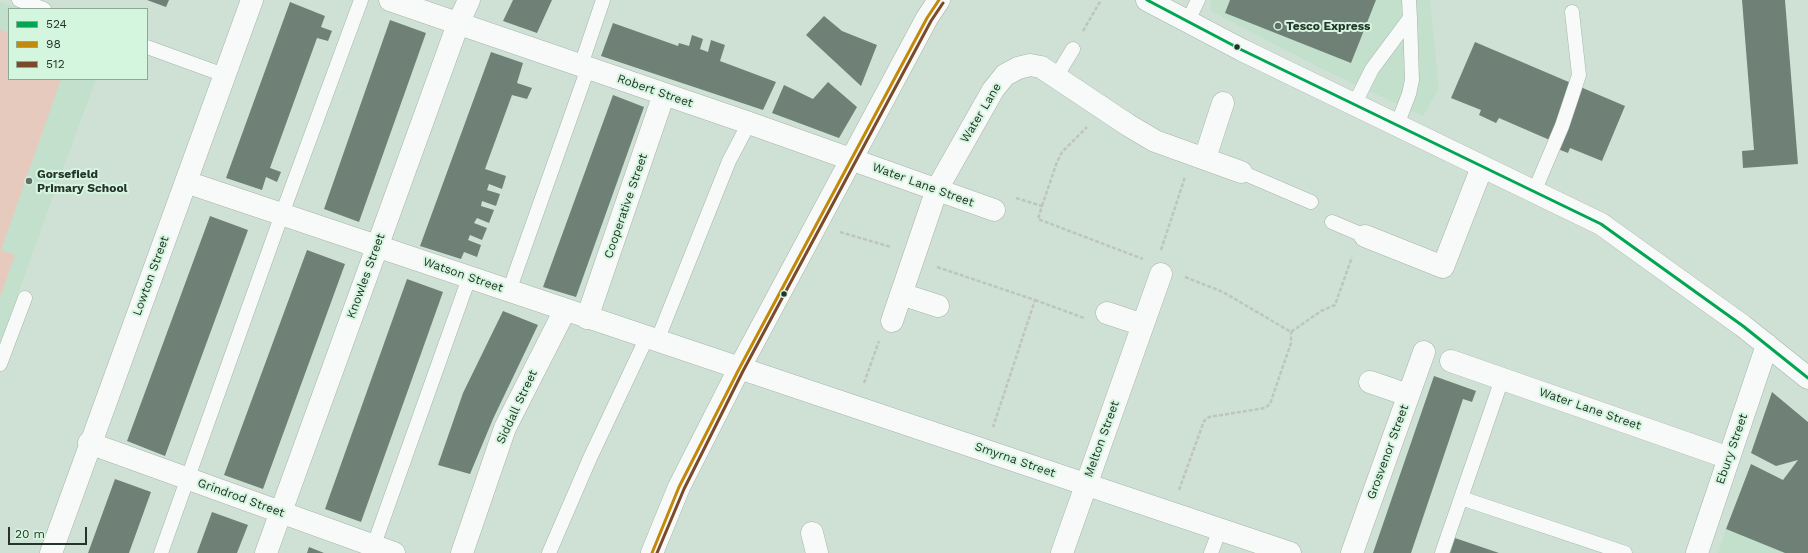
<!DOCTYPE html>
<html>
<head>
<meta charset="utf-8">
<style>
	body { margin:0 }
	#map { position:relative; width:1808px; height:553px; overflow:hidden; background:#cfe1d5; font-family:"Work Sans",sans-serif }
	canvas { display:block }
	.legend { position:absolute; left:8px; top:8px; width:140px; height:72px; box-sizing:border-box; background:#d4f6df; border:1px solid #8ea897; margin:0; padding:5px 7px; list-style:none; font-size:12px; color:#26332a }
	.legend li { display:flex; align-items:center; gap:8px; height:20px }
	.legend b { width:20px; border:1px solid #8ea897 }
	.scale { position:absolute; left:8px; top:527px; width:79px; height:18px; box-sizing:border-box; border:2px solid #26332a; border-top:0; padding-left:5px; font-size:12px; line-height:14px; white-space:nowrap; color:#26332a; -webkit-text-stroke:3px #d4f6df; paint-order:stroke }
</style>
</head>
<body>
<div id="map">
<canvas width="1808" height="553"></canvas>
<ul class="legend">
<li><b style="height:5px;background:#00a651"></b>524</li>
<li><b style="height:5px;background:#c3890a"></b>98</li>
<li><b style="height:5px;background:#7a4b2a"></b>512</li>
</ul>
<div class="scale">20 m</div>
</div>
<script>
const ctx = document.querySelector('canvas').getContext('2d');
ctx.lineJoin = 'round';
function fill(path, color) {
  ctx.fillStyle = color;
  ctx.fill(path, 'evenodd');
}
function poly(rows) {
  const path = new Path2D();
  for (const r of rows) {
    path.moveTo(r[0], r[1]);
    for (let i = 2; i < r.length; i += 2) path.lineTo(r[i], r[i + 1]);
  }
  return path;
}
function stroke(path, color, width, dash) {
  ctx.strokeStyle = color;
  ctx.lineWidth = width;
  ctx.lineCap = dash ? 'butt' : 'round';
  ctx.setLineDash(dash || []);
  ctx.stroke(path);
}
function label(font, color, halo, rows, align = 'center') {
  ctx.font = font + ' "Work Sans",sans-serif';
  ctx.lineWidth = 4;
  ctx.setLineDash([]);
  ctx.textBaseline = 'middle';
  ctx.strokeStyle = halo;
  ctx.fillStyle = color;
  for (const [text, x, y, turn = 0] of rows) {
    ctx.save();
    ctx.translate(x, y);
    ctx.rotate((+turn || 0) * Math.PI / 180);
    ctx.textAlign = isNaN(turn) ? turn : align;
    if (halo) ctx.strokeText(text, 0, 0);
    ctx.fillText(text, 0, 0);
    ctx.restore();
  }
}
const built = poly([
	[1210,0,1430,0,1439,88,1423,116,1322,69,1211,11],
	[0,2,20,9,9,9,9,79,96,79,0,343],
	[1726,529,1785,553,1718,553]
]);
const green = poly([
	[0,29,9,33,9,79,61,79,1,250,15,255,0,297]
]);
const building = poly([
	[147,0,169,0,166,7],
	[513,0,552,0,537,33,503,21],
	[1230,0,1376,0,1351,63,1225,13],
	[1742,0,1785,0,1798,164,1743,168,1742,151,1754,150],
	[290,2,325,16,321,27,332,31,328,41,317,38,270,168,281,172,277,182,266,177,262,190,226,178],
	[824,16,842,31,877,45,861,86,806,35],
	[390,20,426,33,359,222,324,209],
	[613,23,678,46,679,43,689,46,692,35,703,39,700,49,708,52,711,40,725,45,720,61,776,82,763,110,601,56],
	[1475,42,1625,106,1602,161,1570,148,1568,153,1550,146,1552,141,1499,118,1496,123,1479,115,1481,110,1451,98],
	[491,52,523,63,517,83,532,88,527,99,512,95,485,169,506,176,502,189,489,184,487,190,500,194,496,206,482,201,481,206,494,210,489,223,477,218,474,223,487,228,482,240,470,235,468,240,481,245,477,257,464,252,461,259,420,246],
	[828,82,857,107,839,138,772,113,784,85,813,99],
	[613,95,644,107,576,297,543,287],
	[210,216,248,230,165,456,127,441],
	[307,250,345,264,263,489,224,475],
	[407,279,443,292,361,522,325,509],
	[503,311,538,325,493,419,470,474,438,465,463,393],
	[1434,376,1476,391,1472,402,1463,399,1411,553,1373,553],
	[1772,392,1808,422,1808,553,1785,553,1726,529,1751,464,1783,480,1798,460,1776,466,1751,453],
	[115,479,151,492,129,553,88,553],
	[212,512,248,525,237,553,197,553],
	[1455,538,1499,553,1450,553],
	[309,547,324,553,307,553]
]);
const path = poly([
	[1083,31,1101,0],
	[1016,198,1042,206,1038,219,1143,259],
	[1042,206,1057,162,1062,152,1087,127],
	[840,232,891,247],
	[1161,250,1185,177],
	[937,267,1035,300,993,427],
	[1185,277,1223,292,1291,332,1321,311,1335,305,1352,257],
	[1035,300,1084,318],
	[864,383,879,341],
	[1179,490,1204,421,1209,417,1265,408,1270,404,1291,343,1291,332]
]);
const service = poly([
	[19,0,44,9],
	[1409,0,1410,18],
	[1188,21,1198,0],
	[147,47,224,75],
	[581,65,603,0],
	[1056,77,1073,49],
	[1354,105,1372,69,1410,18,1412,80,1409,94,1397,125],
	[1241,172,1311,202],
	[1534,192,1562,126,1579,75,1572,12],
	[1332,222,1365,236],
	[509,291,588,68],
	[657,341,729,161,749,123],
	[0,364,25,298],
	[1461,498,1625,553],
	[161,553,282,214,361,0],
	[371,553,469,278],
	[549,553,590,458,647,337],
	[1211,553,1220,529],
	[1442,553,1502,379]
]);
const minor = poly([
	[390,0,749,123,994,210],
	[1205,158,1223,103],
	[186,182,1290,553],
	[1365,236,1443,267,1482,167],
	[901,294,938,306],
	[1107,313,1143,325],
	[587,318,664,94],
	[892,321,937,189,993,90,1005,75,1018,68,1030,65,1041,67,1128,125,1155,141,1241,172],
	[1451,361,1729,458],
	[1370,382,1408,395],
	[89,443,394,553],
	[812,533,817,553],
	[51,553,252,0],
	[266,553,458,24,469,0],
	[462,553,505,428,565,310],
	[1062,553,1161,274],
	[1352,553,1424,352],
	[1697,553,1767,345]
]);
const secondary = poly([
	[652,553,679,487,739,369,927,18,939,0]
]);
const primary = poly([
	[1147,0,1242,50,1601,224,1743,326,1808,378]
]);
const bus1 = poly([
	[1147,0,1242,50,1601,224,1743,326,1808,378]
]);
const bus2 = poly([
	[652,553,679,487,739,369,927,18,939,0]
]);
const bus3 = poly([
	[657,553,684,489,743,371,931,21,943,3]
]);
const markers = [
	[1278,26,4,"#617066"],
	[1237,47,3.5,"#26332a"],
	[29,181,4,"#617066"],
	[784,294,3.5,"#26332a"]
];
const poiNames = [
	["Tesco Express",1286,26],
	["Gorsefield",37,174],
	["Primary School",37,188]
];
const streetNames = [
	["Robert Street",655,91,19],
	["Water Lane",981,113,-59],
	["Water Lane Street",923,185,20],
	["Cooperative Street",626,206,-71],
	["Watson Street",463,275,19],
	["Lowton Street",151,276,-70],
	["Knowles Street",366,276,-70],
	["Siddall Street",517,407,-65],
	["Water Lane Street",1590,409,19],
	["Melton Street",1102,439,-70],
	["Ebury Street",1732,449,-71],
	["Grosvenor Street",1388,452,-70],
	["Smyrna Street",1015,460,19],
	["Grindrod Street",241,498,20]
];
fill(built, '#c2e0cc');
fill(green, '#e6cabe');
fill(building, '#6f8176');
stroke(service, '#a5b4aa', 15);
stroke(minor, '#a5b4aa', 23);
stroke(secondary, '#a5b4aa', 23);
stroke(primary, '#a5b4aa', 23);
stroke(path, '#bec4c0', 2.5, [4, 2]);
stroke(service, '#f8faf9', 14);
stroke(minor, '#f8faf9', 22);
stroke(secondary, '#f8faf9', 22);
stroke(primary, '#f8faf9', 22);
stroke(bus1, '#00a651', 3);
stroke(bus2, '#c3890a', 3);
stroke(bus3, '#7a4b2a', 3);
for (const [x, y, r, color] of markers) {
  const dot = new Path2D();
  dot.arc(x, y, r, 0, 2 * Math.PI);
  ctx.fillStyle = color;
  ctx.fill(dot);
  stroke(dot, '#d4f6df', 1.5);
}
label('bold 12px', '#26332a', '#d4f6df', poiNames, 'left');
label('12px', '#26332a', '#d4f6df', streetNames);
</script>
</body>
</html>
